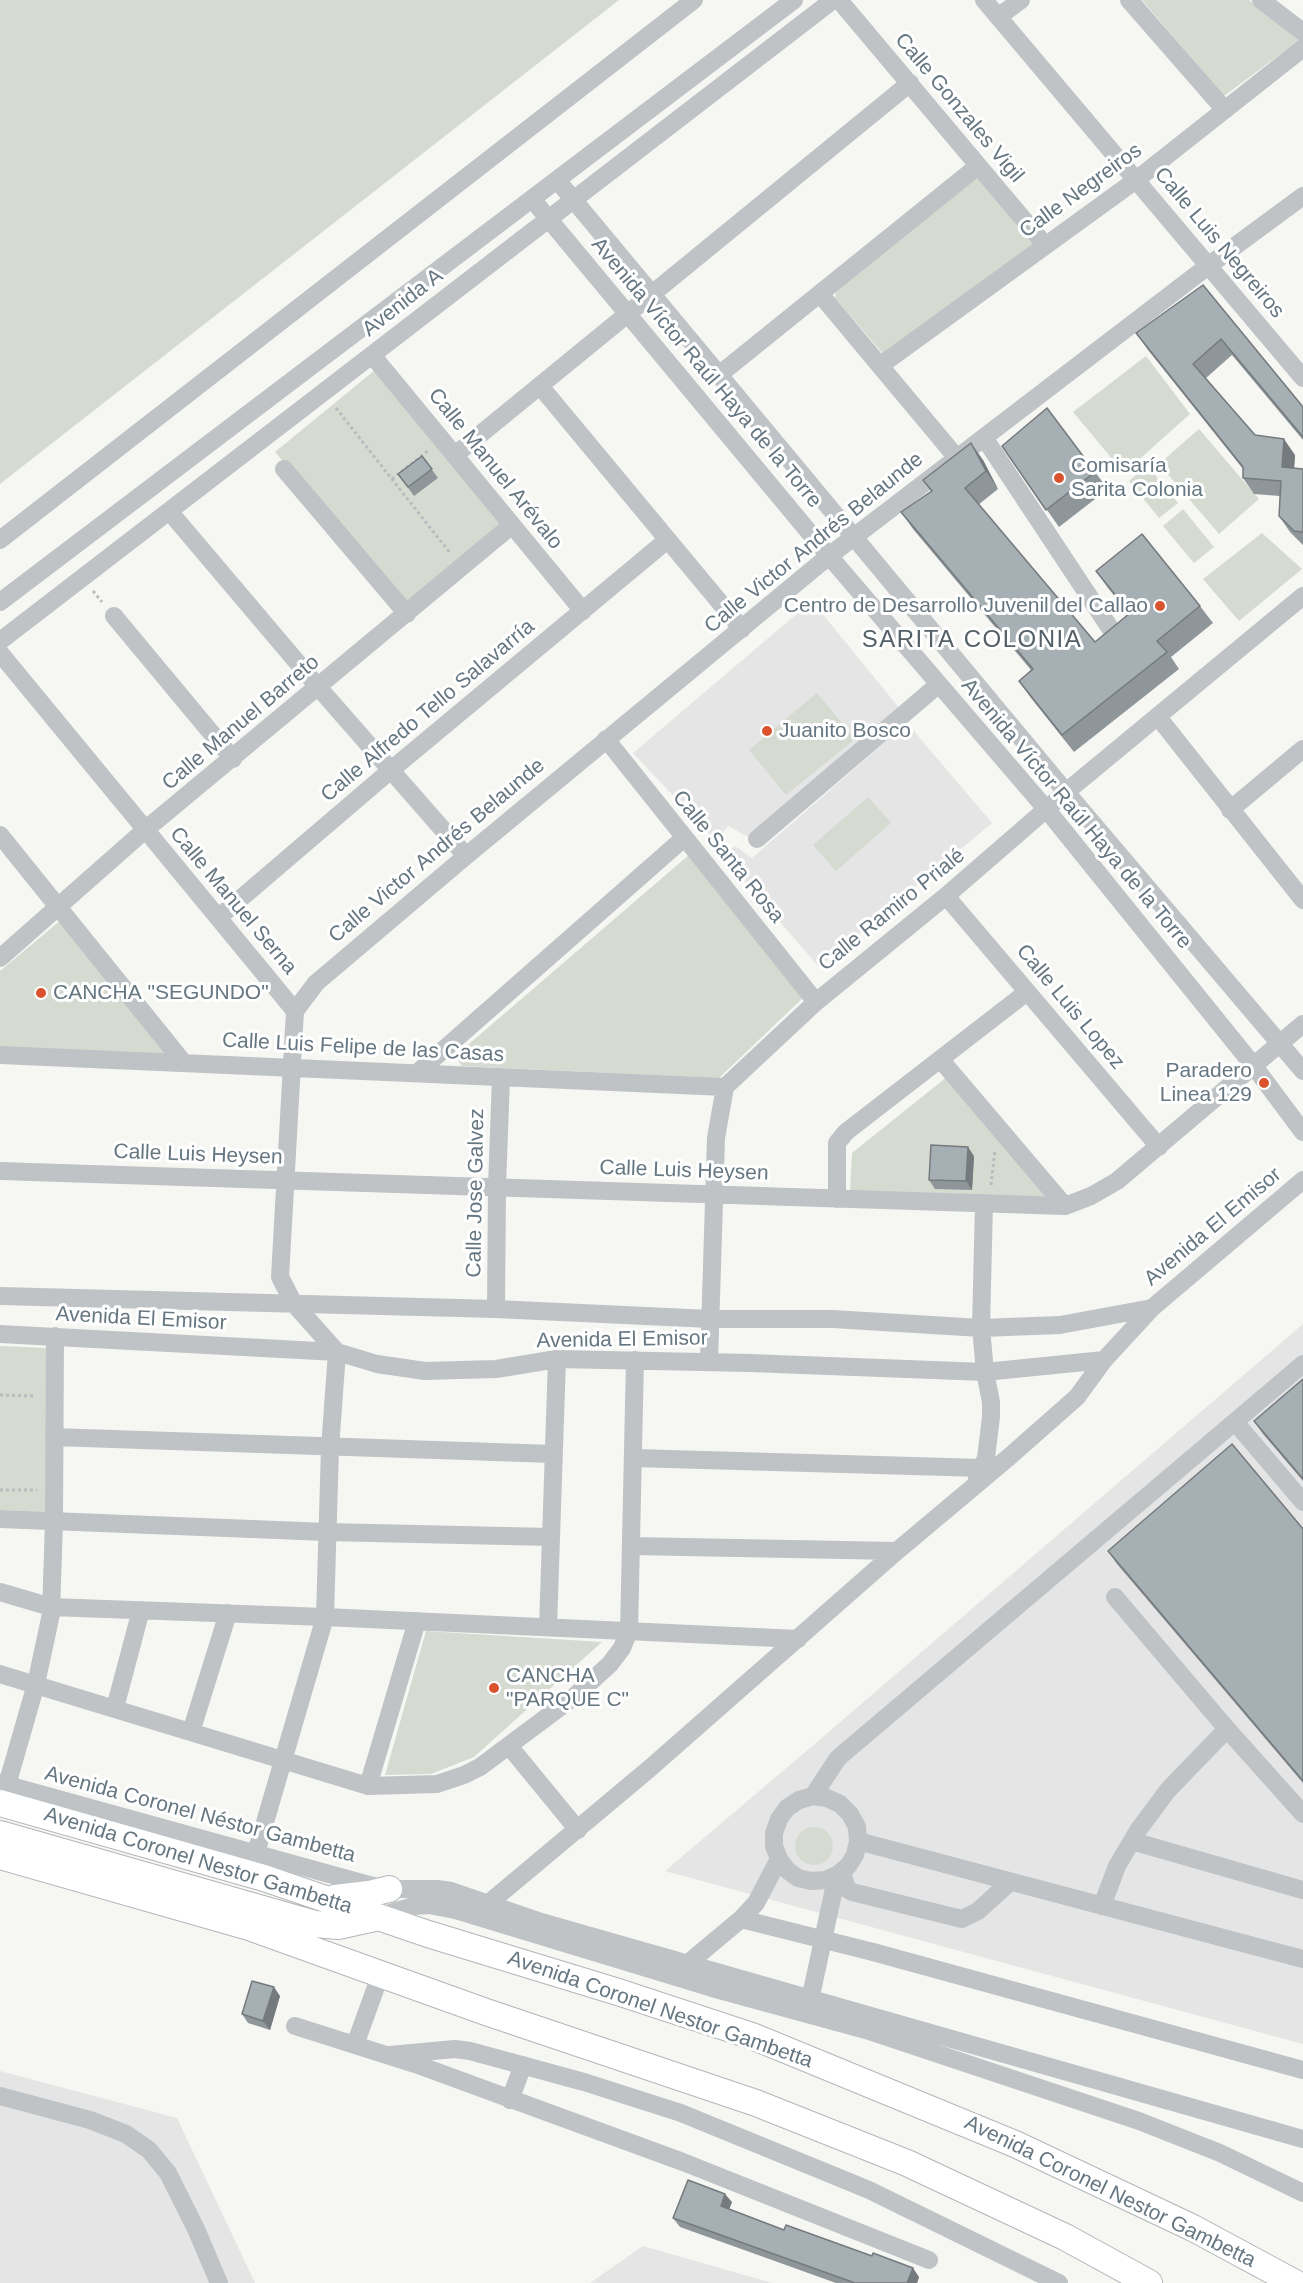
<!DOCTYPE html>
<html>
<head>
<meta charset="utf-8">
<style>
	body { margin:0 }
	canvas { display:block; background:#f6f6f3 }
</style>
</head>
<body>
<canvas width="1303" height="2283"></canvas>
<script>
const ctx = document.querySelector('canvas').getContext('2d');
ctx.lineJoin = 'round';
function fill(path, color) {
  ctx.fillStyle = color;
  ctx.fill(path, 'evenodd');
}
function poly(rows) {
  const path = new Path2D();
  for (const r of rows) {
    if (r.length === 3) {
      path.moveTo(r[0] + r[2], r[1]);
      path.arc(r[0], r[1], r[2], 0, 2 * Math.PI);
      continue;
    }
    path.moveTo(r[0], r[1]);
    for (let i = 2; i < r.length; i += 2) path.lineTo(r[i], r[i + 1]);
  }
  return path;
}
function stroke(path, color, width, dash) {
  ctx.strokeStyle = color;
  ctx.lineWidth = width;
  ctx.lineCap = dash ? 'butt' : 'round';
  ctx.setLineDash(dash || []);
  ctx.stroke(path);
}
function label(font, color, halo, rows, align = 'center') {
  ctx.font = font + ' Helvetica,sans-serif';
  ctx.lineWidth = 6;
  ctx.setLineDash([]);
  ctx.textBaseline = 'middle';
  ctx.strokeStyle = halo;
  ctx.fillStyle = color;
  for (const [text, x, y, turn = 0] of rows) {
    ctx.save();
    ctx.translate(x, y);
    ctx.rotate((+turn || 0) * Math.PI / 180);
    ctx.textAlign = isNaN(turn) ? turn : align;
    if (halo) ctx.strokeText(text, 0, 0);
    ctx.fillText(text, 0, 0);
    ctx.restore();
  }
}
const built = poly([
	[812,601,900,709,752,839,728,826,716,841,633,753],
	[907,723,992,823,819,967,723,856,735,846,752,858],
	[1303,1324,1303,2044,665,1871,817,1742],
	[0,2071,177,2118,255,2283,0,2283],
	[643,2246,772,2283,590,2283]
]);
const green = poly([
	[0,0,619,0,0,484],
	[1142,0,1249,0,1298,39,1298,41,1224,96],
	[975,178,980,180,1033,245,884,355,835,298,836,291],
	[1146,356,1190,414,1124,473,1073,412],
	[375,370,504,525,406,607,275,452],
	[1199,429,1259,499,1219,534,1159,464],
	[1147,465,1178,503,1159,518,1129,481],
	[1183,509,1214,547,1194,563,1163,526],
	[1262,533,1302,569,1239,621,1203,579],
	[817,693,855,739,786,795,749,750],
	[868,797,891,823,836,871,813,845],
	[690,854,806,995,719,1078,462,1066,455,1056],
	[61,920,170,1058,0,1052,0,971],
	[948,1076,1045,1192,1043,1199,850,1193,852,1153],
	[0,1346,47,1348,49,1512,0,1510],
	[426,1631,602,1642,474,1757,431,1774,385,1775],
	[814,1846,19]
]);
const path = poly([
	[336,408,450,553],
	[392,479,429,450],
	[93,591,102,602],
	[991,1185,995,1150],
	[0,1395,36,1396],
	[0,1490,37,1490]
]);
const minor = poly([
	[839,0,1045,245],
	[984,0,1303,378],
	[1129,0,1225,110],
	[1261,0,1303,32],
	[998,17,1021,0],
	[557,180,1066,792,1303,1071],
	[532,199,829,556,1047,810,1253,1065,1303,1132],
	[820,294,957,458],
	[372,355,583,611],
	[881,365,1136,180,1303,48],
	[720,374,978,166],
	[540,386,742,629],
	[985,439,1110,628],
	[455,455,910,83],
	[284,469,407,614],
	[169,511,319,688,466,856],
	[0,540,694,0],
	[0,602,794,0],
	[114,616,233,759],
	[0,641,833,0],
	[0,653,295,1011],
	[1158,717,1303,900],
	[606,739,816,1002],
	[1230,810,1303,749],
	[0,835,183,1062],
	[757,839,939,684],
	[946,896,1159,1147],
	[219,917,391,770,666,541],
	[0,958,145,830,512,525],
	[0,1055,725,1087],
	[940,1059,1065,1206],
	[417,1073,684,838],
	[0,1171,1065,1206,1091,1196,1117,1181,1303,1024],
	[837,1199,837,1143,846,1132,1027,992],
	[0,1296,496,1309,710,1319,833,1319,981,1328,1060,1325,1152,1308],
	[496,1309,497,1187,501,1077],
	[0,1334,337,1352,377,1364,425,1371,496,1369,557,1359,750,1363,985,1372,1104,1360],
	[709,1362,716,1138,725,1087,816,1002,946,896,1066,792,1303,596],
	[1235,1422,1303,1502],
	[54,1437,553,1454],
	[634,1458,982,1468],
	[977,1477,986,1458,991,1417,991,1402,985,1372,981,1328,984,1203],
	[0,1519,327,1532,551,1537],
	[631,1546,897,1551],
	[0,1592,51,1607,325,1617,798,1639],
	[548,1627,557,1359],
	[0,1674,368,1786,437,1784,464,1775,480,1767,575,1696,610,1664,622,1648,629,1631,635,1360],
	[115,1708,141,1610],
	[1227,1729,1303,1814],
	[191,1732,228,1613],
	[509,1746,578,1830],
	[0,1783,369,1885,389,1889,437,1889,451,1891,541,1922,1303,2139],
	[7,1785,36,1684,51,1614,54,1521,55,1336],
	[368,1786,417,1621],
	[813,1796,838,1758,1303,1364],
	[858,1841,1303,1959],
	[1132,1841,1303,1890],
	[256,1853,325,1617,330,1448,337,1352,294,1304,280,1277,295,1011,316,983,466,856,829,556,1208,266,1303,196],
	[842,1872,847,1889,852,1892,962,1919,978,1911,1010,1882],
	[489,1903,649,1769,897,1551,1009,1457,1077,1397,1104,1360,1152,1308,1303,1180],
	[1102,1906,1117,1866,1139,1829,1168,1790,1227,1729,1115,1597],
	[380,1916,414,1906,429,1905,455,1910,712,1988,866,2030,1139,2121,1220,2153,1303,2193],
	[741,1919,873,1952,1303,2070],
	[686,1965,741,1919,756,1903,779,1859,774,1846,774,1833,779,1819,787,1808,799,1800,813,1796,827,1798,840,1804,850,1814,857,1827,858,1841,855,1855,848,1866,837,1875,825,1880,811,1881,798,1878,787,1870,779,1859],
	[810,2000,837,1875],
	[295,2026,421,2066,683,2162,929,2260],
	[355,2045,381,1973],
	[390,2055,455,2049,470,2051,584,2082,681,2113,869,2190,1059,2283],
	[0,2096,90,2120,126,2134,149,2150,168,2173,196,2229,219,2283],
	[510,2100,523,2065]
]);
const highway = poly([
	[0,1803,264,1878,428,1934,618,1992,752,2036,1015,2144,1193,2228,1295,2283],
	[0,1834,315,1924,338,1926,379,1917],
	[0,1856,249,1927,486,2012,756,2103,907,2163,1065,2237,1149,2283],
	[335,1898,369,1894,389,1889]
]);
const wall = poly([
	[1203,285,1303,407,1303,440,1232,355,1206,378,1255,435,1295,455,1294,468,1303,469,1303,545,1290,532,1279,516,1280,496,1254,494,1243,478,1243,469,1148,350,1136,333],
	[1002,446,1095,472,1108,489,1059,527],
	[422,456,438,478,414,496,398,474],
	[983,460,998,489,978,505,1095,642,1129,614,1108,588,1096,571,1200,606,1213,623,1171,657,1179,669,1074,752,1031,698,1019,681,1031,670,913,529,901,512,931,491,923,480],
	[974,1156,972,1190,935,1189,929,1180],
	[1303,1379,1303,1481,1263,1434,1254,1421],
	[1303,1529,1303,1783,1117,1564,1108,1551],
	[280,1996,270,2030,248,2023,242,2014],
	[732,2202,729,2209,784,2230,919,2277,917,2283,836,2283,680,2227,673,2218]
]);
const shadedWall = poly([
	[1284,439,1295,455,1293,484,1282,467],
	[971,443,983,460,998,489,986,471],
	[968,1147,974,1156,972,1190,966,1181],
	[274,1987,280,1996,270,2030,263,2021],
	[725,2194,732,2202,727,2215,721,2206],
	[913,2268,919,2277,917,2283,907,2283]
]);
const building = poly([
	[1203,285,1303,407,1303,437,1221,339,1193,364,1255,435,1284,439,1282,467,1303,469,1303,532,1294,531,1279,516,1281,481,1243,478,1243,467,1136,333,1203,285],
	[1047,408,1095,472,1046,510,1002,446,1047,408],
	[971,443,986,471,965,488,1095,642,1130,613,1096,571,1142,534,1200,606,1157,641,1167,652,1062,735,1019,681,1033,669,901,512,932,491,923,480,971,443],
	[422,456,432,469,408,487,398,474,422,456],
	[931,1145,968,1147,966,1181,929,1180,931,1145],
	[1303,1379,1303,1479,1254,1421,1303,1379],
	[1232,1444,1303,1529,1303,1781,1108,1551,1232,1444],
	[252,1981,274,1987,263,2021,242,2014,252,1981],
	[688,2180,725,2194,721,2206,784,2230,786,2225,872,2256,873,2253,913,2268,907,2283,855,2283,673,2218,688,2180]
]);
const markers = [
	[1059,478,6,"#db522e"],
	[1160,606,6,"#db522e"],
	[767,731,6,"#db522e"],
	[41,993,6,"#db522e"],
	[1264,1083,6,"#db522e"],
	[494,1688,6,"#db522e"]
];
const streetNames = [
	["Calle Gonzales Vigil",959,108,50],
	["Calle Negreiros",1081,191,-36],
	["Calle Luis Negreiros",1219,243,50],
	["Avenida A",403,303,-38],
	["Avenida Víctor Raúl Haya de la Torre",706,373,50],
	["Calle Manuel Arévalo",495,469,51],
	["Calle Victor Andrés Belaunde",814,543,-39],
	["Calle Alfredo Tello Salavarría",428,711,-40],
	["Calle Manuel Barreto",241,723,-40],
	["Avenida Víctor Raúl Haya de la Torre",1076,814,50],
	["Calle Victor Andrés Belaunde",437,851,-40],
	["Calle Santa Rosa",728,857,51],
	["Calle Manuel Serna",233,901,50],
	["Calle Ramiro Prialé",892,910,-39],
	["Calle Luis Lopez",1070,1007,50],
	["Calle Luis Felipe de las Casas",363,1048,3],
	["Calle Luis Heysen",198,1155,2],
	["Calle Luis Heysen",684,1171,2],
	["Calle Jose Galvez",476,1193,-89],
	["Avenida El Emisor",1213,1227,-40],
	["Avenida El Emisor",141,1319,3],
	["Avenida El Emisor",622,1340,-1],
	["Avenida Coronel Néstor Gambetta",200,1815,15],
	["Avenida Coronel Nestor Gambetta",198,1861,17],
	["Avenida Coronel Nestor Gambetta",660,2010,19],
	["Avenida Coronel Nestor Gambetta",1110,2192,26]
];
const poiNames = [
	["Comisaría",1071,466],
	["Sarita Colonia",1071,490],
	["Centro de Desarrollo Juvenil del Callao",1148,606,"right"],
	["Juanito Bosco",779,731],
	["CANCHA \"SEGUNDO\"",53,993],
	["Paradero",1252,1071,"right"],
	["Linea 129",1252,1095,"right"],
	["CANCHA",506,1676],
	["\"PARQUE C\"",506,1700]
];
const quarterNames = [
	["SARITA COLONIA",972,640]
];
fill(built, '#e4e5e4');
fill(green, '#d6dbd2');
stroke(highway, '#b2b6b9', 28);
stroke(path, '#b9bcbe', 3, [3, 3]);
stroke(minor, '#bfc3c6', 18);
stroke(highway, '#fff', 26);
fill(wall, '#8f969a');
fill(shadedWall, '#747a7d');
fill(building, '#a6afb3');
stroke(building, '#747a7d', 1.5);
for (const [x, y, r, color] of markers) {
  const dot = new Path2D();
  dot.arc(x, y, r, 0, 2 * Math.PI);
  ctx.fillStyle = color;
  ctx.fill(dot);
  stroke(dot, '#fff', 2);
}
label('21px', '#667782', '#fff', streetNames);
label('21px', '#667782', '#fff', poiNames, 'left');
ctx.letterSpacing = '1.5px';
label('24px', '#546068', '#fff', quarterNames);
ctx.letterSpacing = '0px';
</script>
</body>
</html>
